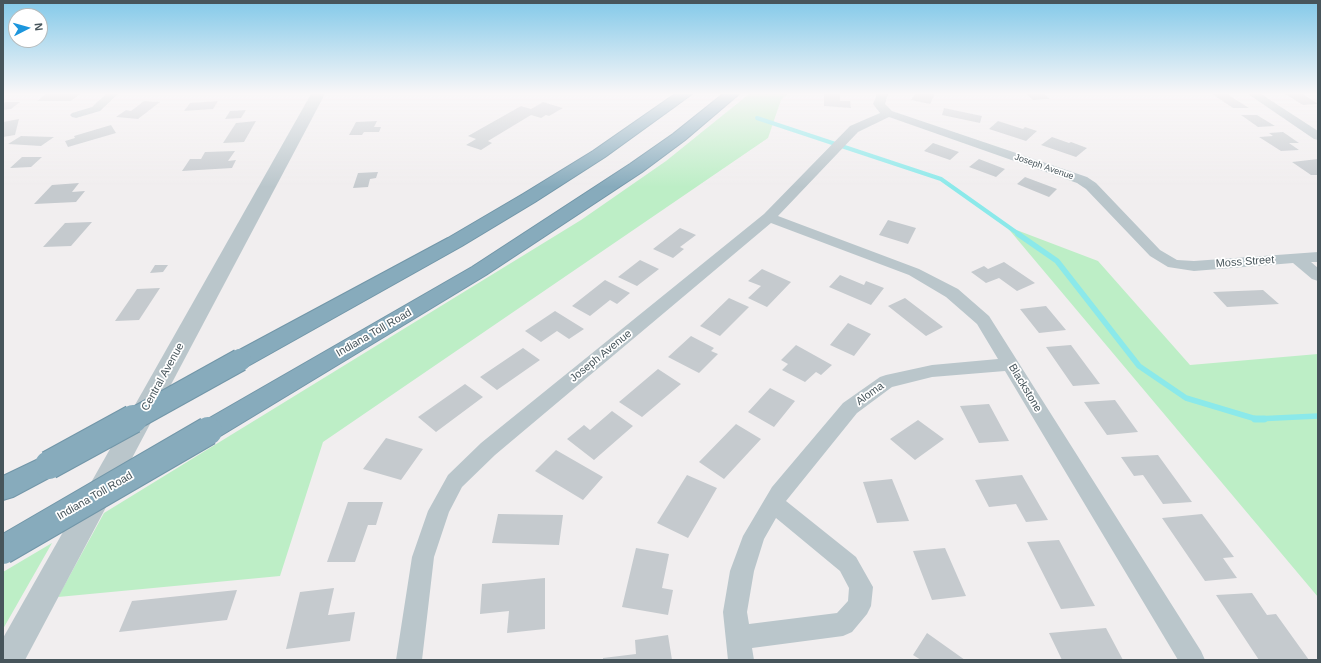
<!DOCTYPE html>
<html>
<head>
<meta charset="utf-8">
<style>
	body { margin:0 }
	#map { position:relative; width:1321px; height:663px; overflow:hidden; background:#f1eeef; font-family:Arial,sans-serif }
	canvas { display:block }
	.frame { position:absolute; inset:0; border:4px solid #47555b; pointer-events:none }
	.north { position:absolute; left:8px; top:8px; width:40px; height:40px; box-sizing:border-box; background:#fff; border:1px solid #b5bbbd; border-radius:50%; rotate:84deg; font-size:11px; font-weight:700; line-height:16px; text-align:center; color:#47555b }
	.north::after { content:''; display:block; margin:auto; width:14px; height:18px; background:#1c96dd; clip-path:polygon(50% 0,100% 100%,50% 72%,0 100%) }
</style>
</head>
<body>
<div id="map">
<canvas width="1321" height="663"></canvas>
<div class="frame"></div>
<div class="north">N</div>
</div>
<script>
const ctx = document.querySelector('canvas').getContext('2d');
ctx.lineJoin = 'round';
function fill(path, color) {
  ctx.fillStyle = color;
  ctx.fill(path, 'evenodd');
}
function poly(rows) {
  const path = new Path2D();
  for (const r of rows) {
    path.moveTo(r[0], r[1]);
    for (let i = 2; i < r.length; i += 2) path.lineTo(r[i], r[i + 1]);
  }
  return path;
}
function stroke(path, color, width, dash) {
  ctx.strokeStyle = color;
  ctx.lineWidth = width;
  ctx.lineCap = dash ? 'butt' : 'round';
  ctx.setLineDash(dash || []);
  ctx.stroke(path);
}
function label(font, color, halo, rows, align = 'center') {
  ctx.font = font + ' Arial,sans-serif';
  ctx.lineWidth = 3.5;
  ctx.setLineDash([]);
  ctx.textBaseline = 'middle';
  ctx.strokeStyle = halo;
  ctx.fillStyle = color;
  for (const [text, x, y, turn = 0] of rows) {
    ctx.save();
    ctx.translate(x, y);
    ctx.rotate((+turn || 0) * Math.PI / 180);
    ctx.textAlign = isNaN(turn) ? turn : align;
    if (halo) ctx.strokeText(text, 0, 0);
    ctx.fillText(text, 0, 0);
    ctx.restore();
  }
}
const green = poly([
	[749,94,787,94,781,100,768,138,323,442,280,576,58,597,104,513,581,220,666,161],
	[1006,226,1098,261,1190,365,1318,354,1318,597],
	[52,543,3,629,3,572]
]);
const streamFar2 = poly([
	[757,118,941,179,1020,235]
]);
const streamFar1 = poly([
	[1018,234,1057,261,1139,366,1186,398,1256,419,1318,416]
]);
const stream = poly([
	[1255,419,1264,419]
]);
const building = poly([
	[46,94,80,94,71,101,37,101],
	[824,94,840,94,840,101,850,101,851,108,824,106],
	[915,94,935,94,930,104,911,100],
	[1026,94,1044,94,1050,99,1033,100],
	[1212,94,1227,94,1249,108,1233,108],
	[1285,94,1303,94,1318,104,1303,105],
	[144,101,160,102,138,119,116,117,126,110,131,111],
	[218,101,213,109,184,111,190,103],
	[5,102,20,102,11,109,3,110,3,104],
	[543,102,563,108,549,116,546,115,541,118,531,115,488,141,492,143,481,150,466,145,476,139,468,136,521,106,531,109],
	[944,108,982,116,980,123,942,115],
	[246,110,241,118,225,119,230,111],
	[1241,115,1257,115,1275,126,1258,127],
	[19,119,15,135,3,137,3,122],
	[256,121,244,142,223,143,236,123],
	[377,121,374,127,381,127,379,132,364,132,362,135,349,135,356,122],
	[998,121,1023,129,1025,127,1037,131,1026,141,989,129],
	[111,125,116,133,68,147,65,141,75,138,74,136],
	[1283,132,1299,143,1289,143,1299,150,1281,151,1259,137,1273,136,1269,133],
	[21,136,54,137,41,146,8,144],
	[1052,137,1069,143,1071,142,1087,148,1076,157,1041,145],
	[933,143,959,152,950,160,924,151],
	[235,151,228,161,236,160,232,168,182,171,190,159,201,159,205,152],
	[22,157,42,157,31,167,10,168],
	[979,159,1005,169,996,177,969,167],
	[1318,159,1318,175,1311,175,1292,162],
	[378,172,376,178,370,179,368,187,353,188,358,173],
	[1025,177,1057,189,1049,197,1017,184],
	[79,183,72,192,85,191,76,202,34,204,52,185],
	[888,220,916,228,908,244,879,235],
	[92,222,71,246,43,247,65,223],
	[680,228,696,235,680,247,684,249,673,258,653,249],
	[640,260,659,269,637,286,618,277],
	[1004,262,1035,283,1017,291,999,278,986,283,971,272,984,266,988,269],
	[155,265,168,265,163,272,150,273],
	[762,269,791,282,767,307,748,298,761,286,748,281],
	[840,275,864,285,866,281,884,288,871,305,829,287],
	[605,280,630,293,617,304,610,300,590,316,572,306],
	[160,288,139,320,115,321,137,289],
	[1263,290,1279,304,1227,307,1213,292],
	[729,298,749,307,720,336,700,326],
	[905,298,943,327,926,336,888,306],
	[1046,306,1066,330,1039,333,1020,309],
	[555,311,584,329,569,339,557,331,541,342,525,331],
	[848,323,871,334,854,356,830,345],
	[691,336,714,348,711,351,718,354,699,373,668,357],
	[796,345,832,365,821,375,816,372,805,382,782,370,788,364,781,360],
	[1071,345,1100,384,1073,386,1046,347],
	[523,348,540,360,497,390,480,377],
	[658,369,681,384,642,417,619,402],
	[465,384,483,397,436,432,418,417],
	[770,388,795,401,774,427,748,412],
	[1115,400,1138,432,1107,435,1084,402],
	[989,404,1009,441,979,443,960,406],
	[612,411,633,426,594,460,567,439,584,425,590,430],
	[918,420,944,439,915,460,890,439],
	[736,424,761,439,724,479,699,462],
	[386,438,423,449,401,480,363,469],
	[556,450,603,477,583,500,535,471],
	[1158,455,1192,502,1163,504,1143,475,1134,476,1121,457],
	[687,475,717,488,688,538,657,523],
	[1022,475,1048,520,1026,522,1016,504,989,507,975,480],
	[892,479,909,521,877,523,863,482],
	[348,502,383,502,376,525,368,525,355,562,327,562],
	[498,514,563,515,559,545,492,543],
	[1202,514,1234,557,1223,558,1237,578,1205,581,1162,518],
	[1059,540,1095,606,1061,609,1027,542],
	[636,548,669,554,662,588,673,590,668,615,622,607],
	[945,548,966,596,932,600,913,551],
	[545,578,545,629,507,633,509,611,480,614,482,584],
	[334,588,328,615,355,612,350,641,286,649,300,592],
	[237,590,227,620,119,632,132,601],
	[1252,593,1267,615,1276,614,1309,660,1259,660,1216,595],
	[1106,628,1123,660,1062,660,1049,633],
	[927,633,965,660,921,660,913,655],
	[668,635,672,660,603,660,603,658,636,654,635,640]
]);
const minor = poly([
	[106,94,118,94,100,111,76,118,72,117,70,115,72,113,92,107,106,94],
	[877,94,888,94,885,104,892,111,1087,177,1096,183,1160,250,1177,260,1194,261,1318,252,1318,262,1311,262,1318,268,1318,281,1312,279,1293,263,1194,271,1168,267,1150,256,1086,189,1077,183,889,117,858,132,778,216,919,269,958,289,989,316,1201,651,1205,660,1178,660,1005,371,932,377,892,387,857,413,786,501,856,557,873,587,871,606,867,614,852,632,843,636,752,648,754,660,728,660,723,612,730,571,743,536,772,487,843,403,880,377,886,375,932,365,998,359,977,324,946,297,909,275,771,223,495,455,462,487,449,512,434,557,422,660,396,660,412,557,428,511,448,475,481,443,764,214,850,126,880,113,873,104,877,94],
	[776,518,840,571,849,588,848,601,837,613,749,624,747,612,754,571,764,539,776,518],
	[1248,94,1261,94,1318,131,1318,140,1314,139,1248,94]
]);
const tertiary = poly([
	[311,94,325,94,25,660,3,660,3,638,311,94]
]);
const motorway = poly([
	[675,94,692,94,605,157,535,202,462,246,248,366,240,368,232,366,229,360,232,354,448,238,523,194,593,151,675,94],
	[723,94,739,94,685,140,642,172,486,275,217,438,208,441,199,438,195,431,199,424,472,267,630,164,673,134,723,94],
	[49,454,58,457,62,465,58,473,13,497,3,500,3,476,49,454]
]);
const motorwayBridgeFar1 = poly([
	[132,420,240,360]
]);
const motorwayBridge = poly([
	[49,465,133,419],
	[3,550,208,431]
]);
const farStreetnames = [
	["Joseph Avenue",1044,167,19]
];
const streetNames = [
	["Moss Street",1245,262,-4],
	["Indiana Toll Road",374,333,-30],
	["Joseph Avenue",601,356,-39],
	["Central Avenue",163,377,-61],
	["Blackstone",1025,388,59],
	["Aloma",870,394,-36],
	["Indiana Toll Road",95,496,-30]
];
fill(green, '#bdeec6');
stroke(streamFar2, '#8be9ea', 4);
stroke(streamFar1, '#8be9ea', 5.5);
stroke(stream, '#8be9ea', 7);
fill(building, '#c5cace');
stroke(motorway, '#7296a8', 2);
fill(minor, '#bac6cb');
fill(tertiary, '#bac6cb');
fill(motorway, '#87abbc');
stroke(motorwayBridgeFar1, '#7296a8', 24, []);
stroke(motorwayBridge, '#7296a8', 30, []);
stroke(motorwayBridgeFar1, '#87abbc', 22);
stroke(motorwayBridge, '#87abbc', 28);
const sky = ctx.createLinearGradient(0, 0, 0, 187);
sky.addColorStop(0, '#83c9e9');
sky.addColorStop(0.5, '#f9f7f8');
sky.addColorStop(1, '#f9f7f800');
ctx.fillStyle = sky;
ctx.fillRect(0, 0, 1321, 187);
label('9px', '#47555b', '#fff', farStreetnames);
label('11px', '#47555b', '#fff', streetNames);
</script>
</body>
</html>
